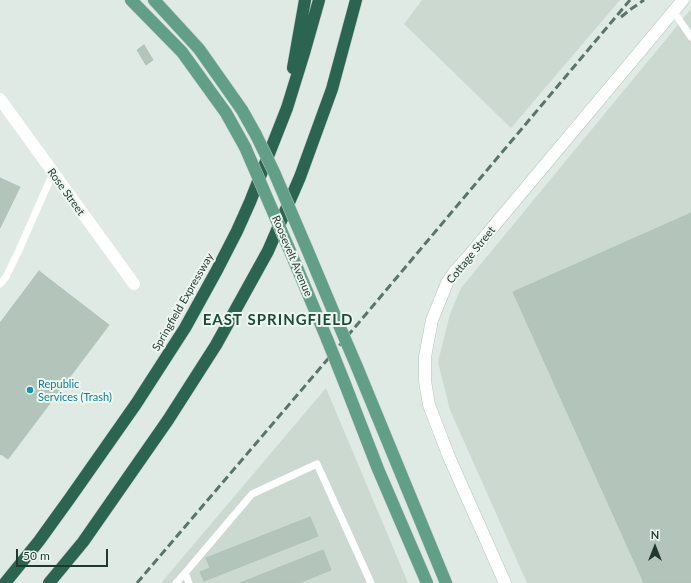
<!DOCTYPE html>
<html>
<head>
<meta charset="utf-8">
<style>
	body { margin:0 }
	#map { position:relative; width:691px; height:583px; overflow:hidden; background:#deeae3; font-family:Lato,sans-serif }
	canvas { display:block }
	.north { position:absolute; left:635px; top:527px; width:40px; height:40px; -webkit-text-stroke:3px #eef6f1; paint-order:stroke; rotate:0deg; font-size:11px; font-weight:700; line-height:16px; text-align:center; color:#1f392e }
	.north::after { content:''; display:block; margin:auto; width:14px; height:18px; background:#1f392e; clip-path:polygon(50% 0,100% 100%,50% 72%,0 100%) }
	.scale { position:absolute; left:16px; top:549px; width:92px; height:18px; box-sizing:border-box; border:2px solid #1f392e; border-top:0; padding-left:5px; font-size:12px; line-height:14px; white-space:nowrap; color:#1f392e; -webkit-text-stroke:3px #eef6f1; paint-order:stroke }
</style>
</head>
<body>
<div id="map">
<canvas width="691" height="583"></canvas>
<div class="north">N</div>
<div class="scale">50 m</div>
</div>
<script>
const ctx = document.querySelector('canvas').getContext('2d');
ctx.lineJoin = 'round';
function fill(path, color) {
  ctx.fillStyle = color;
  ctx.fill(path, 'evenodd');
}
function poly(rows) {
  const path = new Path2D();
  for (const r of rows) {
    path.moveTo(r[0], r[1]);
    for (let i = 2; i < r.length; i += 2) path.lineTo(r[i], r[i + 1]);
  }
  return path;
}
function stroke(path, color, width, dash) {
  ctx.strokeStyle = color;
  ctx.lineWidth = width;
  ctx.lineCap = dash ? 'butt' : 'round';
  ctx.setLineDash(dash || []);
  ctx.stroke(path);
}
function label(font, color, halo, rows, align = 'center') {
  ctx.font = font + ' Lato,sans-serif';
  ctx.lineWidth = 4;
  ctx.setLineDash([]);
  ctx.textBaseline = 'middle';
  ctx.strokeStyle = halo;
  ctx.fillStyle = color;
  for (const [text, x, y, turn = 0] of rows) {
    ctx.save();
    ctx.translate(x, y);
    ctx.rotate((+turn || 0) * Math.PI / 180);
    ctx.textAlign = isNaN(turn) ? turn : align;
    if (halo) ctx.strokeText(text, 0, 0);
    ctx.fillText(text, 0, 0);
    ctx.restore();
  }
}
const built = poly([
	[422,0,620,0,511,128,404,24],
	[691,9,691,583,527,583,450,410,438,362,450,314,461,288],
	[326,388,408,583,161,583]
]);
const building = poly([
	[144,45,153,60,146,65,137,50,144,45],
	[0,178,20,187,0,228,0,178],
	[691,213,691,583,644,583,513,292,691,213],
	[39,271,109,325,8,459,1,454,0,455,0,323,39,271],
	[310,517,318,536,204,581,200,572,210,568,206,558,310,517],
	[323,550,331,570,299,583,240,583,323,550]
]);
const lane = poly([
	[674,12,691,37],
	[0,284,6,277,19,250,53,173],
	[176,583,185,573],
	[189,583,185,573,252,494,317,464,371,583]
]);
const street = poly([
	[0,99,134,284]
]);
const secondary = poly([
	[505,583,449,457,429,405,425,381,425,357,432,320,447,283,455,271,467,258,683,0]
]);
const primary = poly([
	[131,0,182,52,226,113,245,147],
	[154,0,199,49,242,110,256,135],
	[307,249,336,318],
	[290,251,327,339],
	[357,367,446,583],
	[345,384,378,469,427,583]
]);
const highway = poly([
	[293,68,305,0],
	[5,583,39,541,70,498,136,404,185,328,217,270,237,231,250,202,287,108,304,53,319,0],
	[49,583,83,542,168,420,216,345,268,251,300,177,332,89,356,0]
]);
const rail = poly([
	[621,17,631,9,644,0],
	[137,583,356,326,630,0]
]);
const primaryBridge = poly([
	[256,135,274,172,307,249],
	[245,147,290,251],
	[336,318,357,367],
	[327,339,345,384]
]);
const markers = [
	[30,390,4,"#0f9aa8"]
];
const streetNames = [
	["Rose Street",66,192,54],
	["Cottage Street",471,255,-51],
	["Roosevelt Avenue",292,256,67],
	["Springfield Expressway",183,302,-60]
];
const cultureNames = [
	["Republic",38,384],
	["Services (Trash)",38,397]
];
const districtNames = [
	["EAST SPRINGFIELD",278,320]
];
fill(built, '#ccd9d1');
fill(building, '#b3c4bb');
stroke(building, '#b0c3b9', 1);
stroke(secondary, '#b1c9bd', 13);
stroke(primary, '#bcc4c0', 13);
stroke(highway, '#bcc4c0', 13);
stroke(lane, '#fff', 7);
stroke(street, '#fff', 12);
stroke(secondary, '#fff', 12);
stroke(primary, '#629f87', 12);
stroke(highway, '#2b6551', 12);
stroke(rail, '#59756a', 3, [8, 4]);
stroke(primaryBridge, '#bcc4c0', 13, []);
stroke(primaryBridge, '#629f87', 12);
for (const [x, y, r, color] of markers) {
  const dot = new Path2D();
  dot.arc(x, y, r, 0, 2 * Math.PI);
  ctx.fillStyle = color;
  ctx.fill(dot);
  stroke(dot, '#eef6f1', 1.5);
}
label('11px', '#1f392e', '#eef6f1', streetNames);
label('11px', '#0d838f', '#eef6f1', cultureNames, 'left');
ctx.letterSpacing = '1px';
label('bold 15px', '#1c4b38', '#eef6f1', districtNames);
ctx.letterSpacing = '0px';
</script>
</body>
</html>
